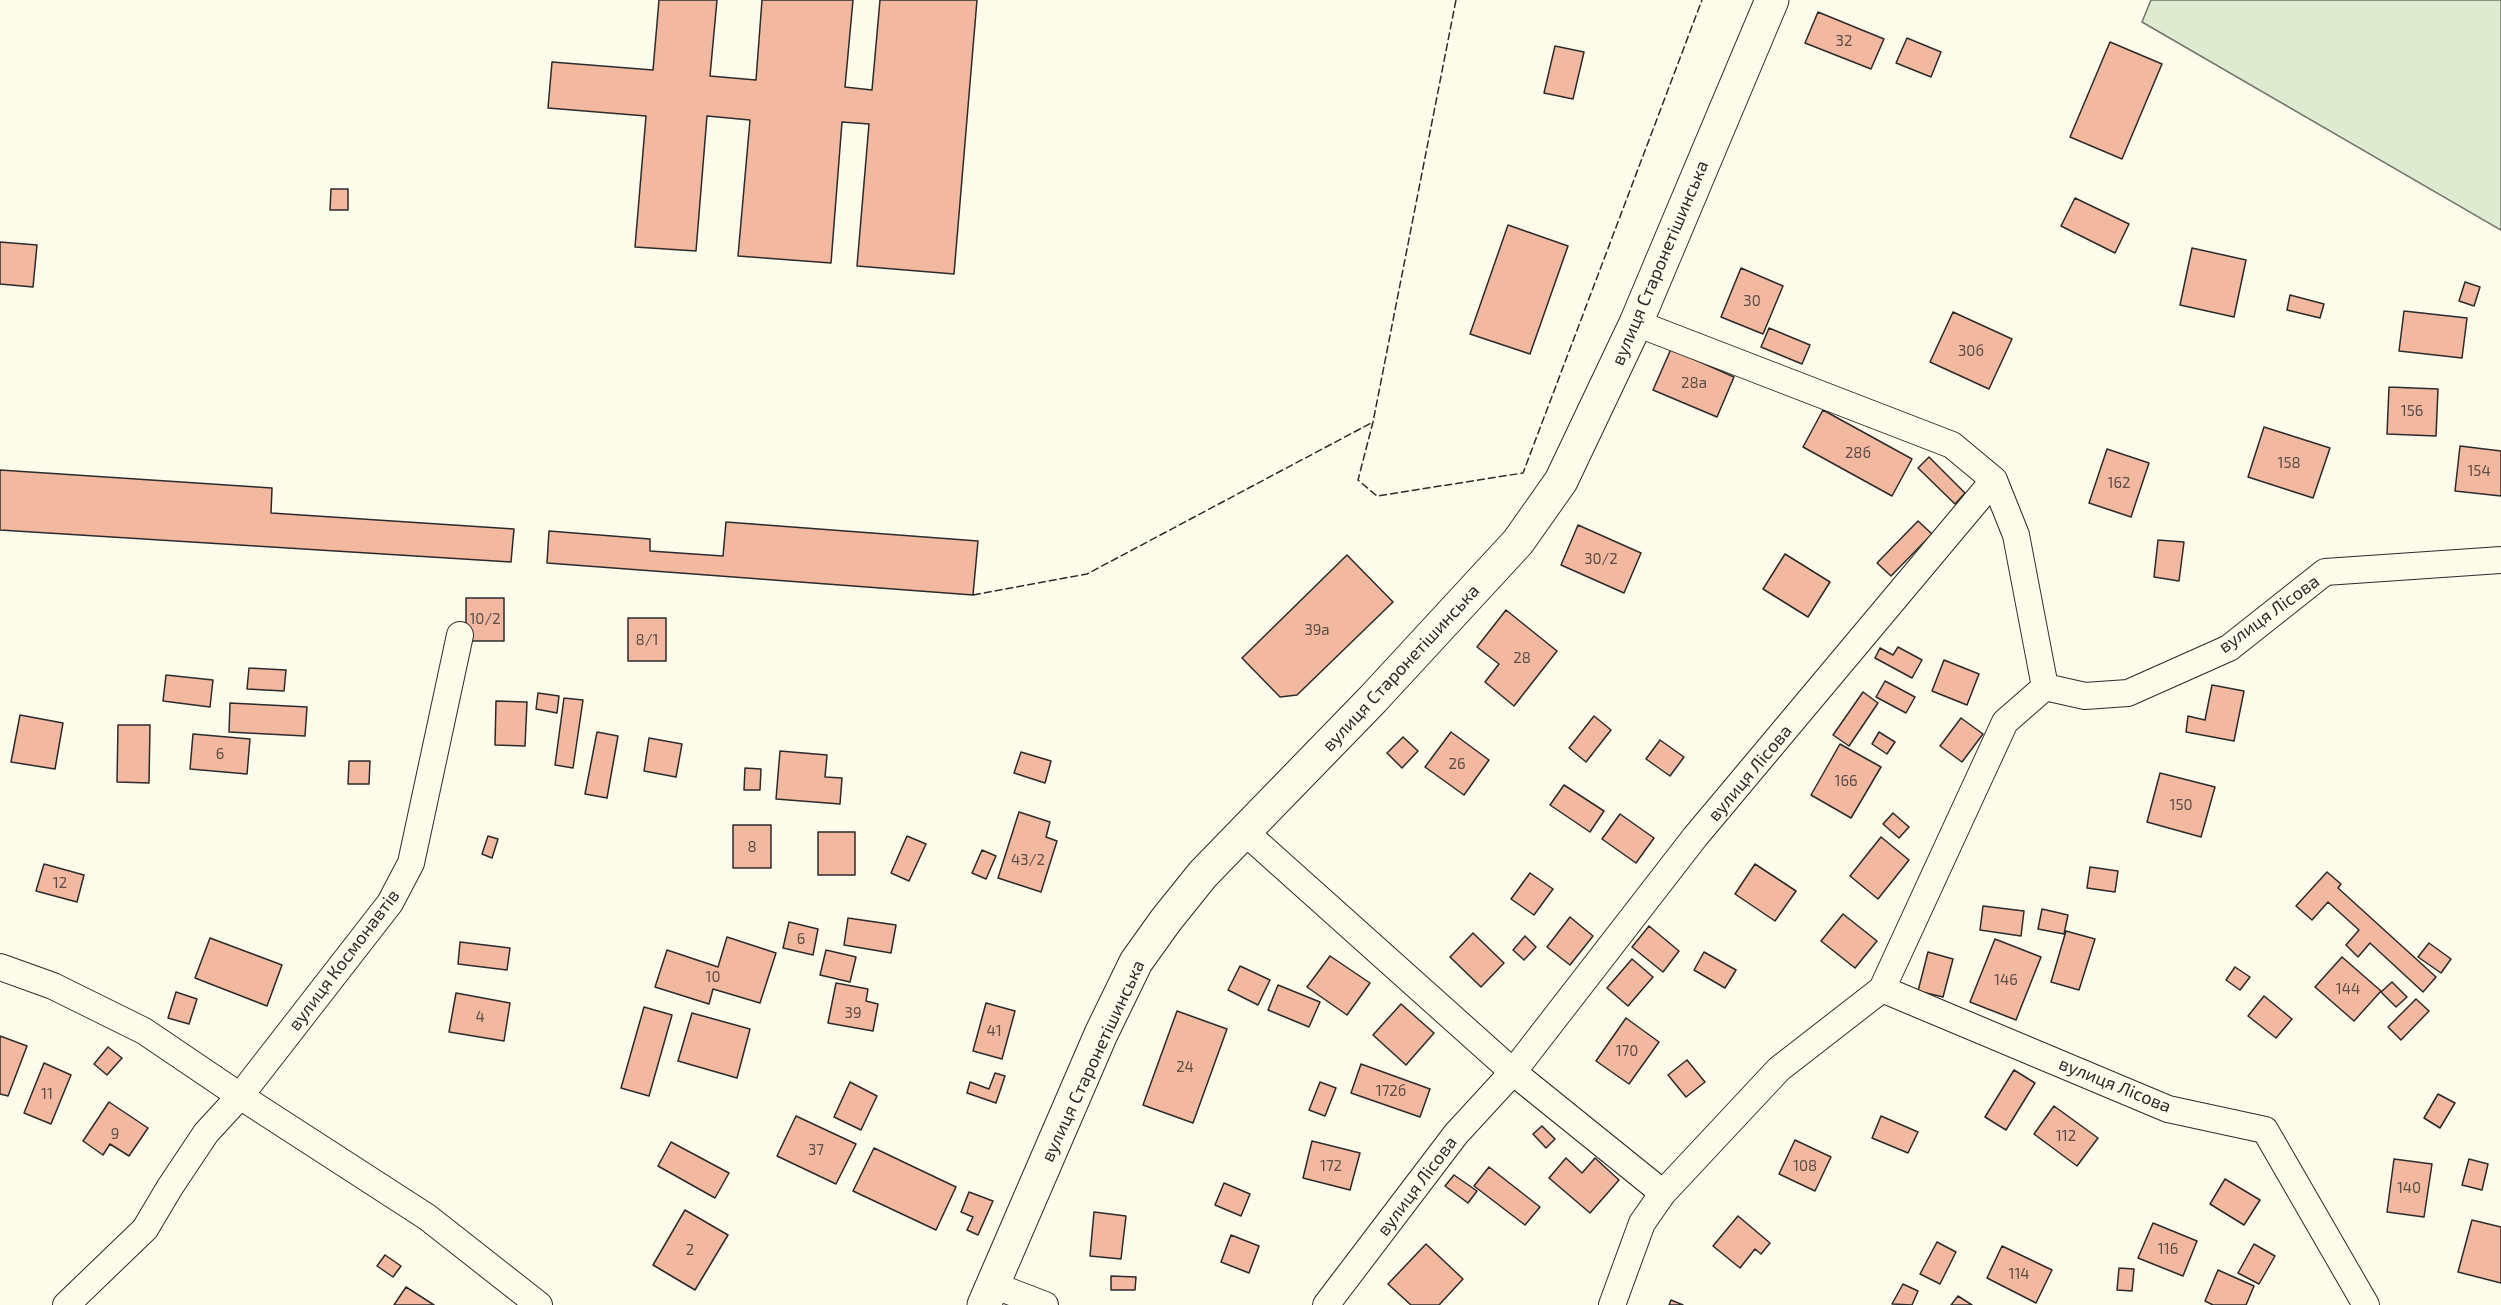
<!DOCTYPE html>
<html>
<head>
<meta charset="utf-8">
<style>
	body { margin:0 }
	canvas { display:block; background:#fdfbea }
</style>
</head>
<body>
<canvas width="2501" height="1305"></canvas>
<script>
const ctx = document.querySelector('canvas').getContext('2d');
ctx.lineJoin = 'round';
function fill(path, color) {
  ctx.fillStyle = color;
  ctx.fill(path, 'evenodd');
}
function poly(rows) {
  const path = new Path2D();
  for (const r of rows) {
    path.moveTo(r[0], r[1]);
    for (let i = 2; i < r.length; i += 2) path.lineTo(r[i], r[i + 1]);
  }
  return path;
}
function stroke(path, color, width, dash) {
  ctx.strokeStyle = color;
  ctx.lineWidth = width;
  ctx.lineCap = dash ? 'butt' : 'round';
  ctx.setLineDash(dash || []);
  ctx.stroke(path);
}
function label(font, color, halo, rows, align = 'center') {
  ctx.font = font + ' "Exo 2",sans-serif';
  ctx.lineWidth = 4.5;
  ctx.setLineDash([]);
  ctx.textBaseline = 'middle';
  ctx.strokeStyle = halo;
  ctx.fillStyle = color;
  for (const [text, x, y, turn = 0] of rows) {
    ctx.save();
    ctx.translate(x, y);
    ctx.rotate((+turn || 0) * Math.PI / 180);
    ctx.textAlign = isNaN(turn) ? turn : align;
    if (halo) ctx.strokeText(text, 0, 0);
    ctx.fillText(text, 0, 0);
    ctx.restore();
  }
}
const green = poly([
	[2151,0,2501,0,2501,230,2142,22,2151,0]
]);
const building = poly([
	[659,0,717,0,710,76,756,80,762,0,853,0,845,87,872,90,880,0,977,0,954,274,857,266,869,124,842,122,831,263,738,256,750,120,707,116,696,251,635,247,646,116,548,108,552,62,653,70,659,0],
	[1818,12,1884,39,1871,69,1805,43,1818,12],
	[1907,38,1941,52,1931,77,1896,63,1907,38],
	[2110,42,2162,64,2122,159,2070,137,2110,42],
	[1555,46,1584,52,1573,99,1544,93,1555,46],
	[331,189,348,189,348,210,330,210,331,189],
	[2075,198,2129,224,2115,253,2061,226,2075,198],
	[1508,225,1568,246,1530,354,1470,334,1508,225],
	[0,242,37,245,33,287,0,284,0,242],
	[2192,248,2246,260,2234,317,2180,305,2192,248],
	[1741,268,1783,286,1763,334,1721,317,1741,268],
	[2465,282,2480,287,2474,306,2459,301,2465,282],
	[2290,295,2324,304,2320,318,2287,310,2290,295],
	[2404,311,2467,318,2462,358,2399,351,2404,311],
	[1953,312,2012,339,1989,389,1930,362,1953,312],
	[1769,328,1810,345,1802,364,1761,347,1769,328],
	[1671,349,1734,377,1717,417,1653,390,1671,349],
	[2389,387,2438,389,2436,436,2387,434,2389,387],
	[1823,410,1912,459,1892,496,1803,447,1823,410],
	[2264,427,2330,448,2313,498,2248,477,2264,427],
	[2460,446,2501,451,2501,496,2455,491,2460,446],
	[2107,449,2149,463,2131,517,2089,503,2107,449],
	[1929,457,1965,493,1955,504,1918,468,1929,457],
	[0,470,272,488,271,513,514,529,511,562,0,530,0,470],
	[1918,521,1932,534,1891,576,1877,563,1918,521],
	[726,522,978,541,973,595,547,563,549,531,650,539,650,551,723,556,726,522],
	[1578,525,1641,553,1624,593,1561,565,1578,525],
	[2158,540,2184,542,2179,581,2154,577,2158,540],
	[1785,554,1830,582,1808,617,1763,589,1785,554],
	[1347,555,1393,602,1297,695,1280,697,1242,658,1347,555],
	[466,598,504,598,504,641,466,641,466,598],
	[1506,610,1557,651,1514,706,1485,682,1499,664,1477,647,1506,610],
	[628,618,666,618,666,661,628,661,628,618],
	[1898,647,1922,660,1912,678,1875,658,1880,648,1893,655,1898,647],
	[1944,660,1979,674,1967,705,1932,691,1944,660],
	[249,668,286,670,284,691,247,689,249,668],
	[166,675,213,680,210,707,163,701,166,675],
	[1885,681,1915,697,1906,713,1876,697,1885,681],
	[2212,685,2244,691,2234,741,2186,732,2188,716,2205,720,2212,685],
	[1863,692,1878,703,1849,746,1833,735,1863,692],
	[538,693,559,696,557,713,536,709,538,693],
	[564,698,583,700,573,768,555,765,564,698],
	[496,701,527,702,525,746,495,745,496,701],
	[230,703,307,707,305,736,229,732,230,703],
	[20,715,63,723,55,769,11,762,20,715],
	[1594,716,1611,730,1586,762,1569,748,1594,716],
	[1961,718,1983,734,1962,762,1940,746,1961,718],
	[118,725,150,725,149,783,117,782,118,725],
	[597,732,618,736,607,798,585,794,597,732],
	[1451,732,1489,760,1464,795,1425,767,1451,732],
	[1879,732,1895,742,1887,754,1872,744,1879,732],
	[193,734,250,739,247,774,190,769,193,734],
	[1403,737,1418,751,1402,768,1387,753,1403,737],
	[649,738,682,744,676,777,644,771,649,738],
	[1660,740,1684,757,1670,776,1646,759,1660,740],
	[1840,744,1881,767,1851,818,1811,795,1840,744],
	[780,751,827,755,825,777,842,778,840,804,776,799,780,751],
	[1021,752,1051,761,1045,783,1014,773,1021,752],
	[349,761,370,761,369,784,348,784,349,761],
	[745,768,761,769,760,790,744,790,745,768],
	[2160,773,2215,787,2201,837,2147,822,2160,773],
	[1564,785,1604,811,1590,832,1550,805,1564,785],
	[1019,812,1050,822,1046,837,1057,841,1041,892,998,878,1019,812],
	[1893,813,1909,827,1899,838,1883,824,1893,813],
	[1620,814,1654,838,1636,863,1602,839,1620,814],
	[733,825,771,825,771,868,733,868,733,825],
	[818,832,855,832,855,875,818,875,818,832],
	[488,836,498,839,492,858,482,854,488,836],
	[907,836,926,844,909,881,891,873,907,836],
	[1881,837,1909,860,1878,899,1850,876,1881,837],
	[982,850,996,856,986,879,972,873,982,850],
	[44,864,84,875,77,902,36,891,44,864],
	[1755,864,1796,891,1775,921,1735,894,1755,864],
	[2090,867,2118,871,2115,892,2087,888,2090,867],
	[2327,872,2341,884,2338,888,2436,977,2423,992,2370,943,2358,957,2346,945,2359,930,2328,902,2312,920,2296,906,2327,872],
	[1530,873,1553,889,1534,915,1511,899,1530,873],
	[1983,906,2024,911,2021,936,1980,930,1983,906],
	[2042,909,2068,915,2064,934,2038,929,2042,909],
	[1843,914,1877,941,1855,968,1821,941,1843,914],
	[1570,917,1593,936,1570,965,1547,947,1570,917],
	[848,918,896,925,891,953,844,945,848,918],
	[789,922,818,929,813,955,783,948,789,922],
	[1649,926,1679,951,1663,972,1632,947,1649,926],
	[2066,931,2095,939,2079,990,2051,982,2066,931],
	[1473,933,1504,963,1481,987,1450,957,1473,933],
	[1525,936,1536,947,1524,960,1513,950,1525,936],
	[727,937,776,953,760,1003,713,989,709,1004,655,987,667,950,718,967,727,937],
	[210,938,282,965,267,1006,195,978,210,938],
	[1995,939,2041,957,2016,1020,1970,1002,1995,939],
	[460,942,510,948,507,970,458,964,460,942],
	[2429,943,2451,959,2441,973,2418,957,2429,943],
	[826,950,856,957,850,982,820,975,826,950],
	[1704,952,1736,970,1725,988,1694,970,1704,952],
	[1928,952,1953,959,1943,997,1918,991,1928,952],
	[1330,956,1370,983,1347,1015,1307,987,1330,956],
	[2342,957,2381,991,2354,1021,2315,987,2342,957],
	[1632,959,1653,977,1628,1006,1607,988,1632,959],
	[1240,966,1270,980,1258,1005,1228,990,1240,966],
	[2235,967,2250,977,2240,990,2226,980,2235,967],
	[2392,982,2407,997,2396,1007,2381,992,2392,982],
	[836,983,868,989,866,1001,878,1004,873,1031,828,1023,836,983],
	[1278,985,1320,1002,1309,1027,1268,1010,1278,985],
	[176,992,197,999,189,1024,168,1018,176,992],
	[456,993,510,1003,504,1041,449,1032,456,993],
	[2264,996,2292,1019,2276,1038,2248,1016,2264,996],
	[2416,999,2429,1011,2401,1040,2388,1027,2416,999],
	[986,1003,1015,1011,1002,1059,973,1051,986,1003],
	[1401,1004,1434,1033,1406,1065,1373,1035,1401,1004],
	[644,1007,672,1015,649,1096,621,1088,644,1007],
	[1177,1011,1227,1029,1193,1123,1143,1105,1177,1011],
	[692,1013,750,1029,737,1078,678,1061,692,1013],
	[1626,1018,1659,1042,1629,1084,1596,1061,1626,1018],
	[0,1036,27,1046,8,1096,0,1094,0,1036],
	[108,1047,122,1058,107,1075,94,1064,108,1047],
	[1687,1060,1705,1082,1686,1097,1668,1075,1687,1060],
	[44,1063,71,1075,51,1124,24,1113,44,1063],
	[1361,1064,1430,1089,1420,1117,1351,1093,1361,1064],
	[2014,1070,2035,1083,2006,1130,1985,1117,2014,1070],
	[995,1073,1005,1076,996,1103,967,1093,970,1082,989,1089,995,1073],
	[850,1082,877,1096,861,1130,834,1117,850,1082],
	[1320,1082,1336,1088,1325,1116,1309,1110,1320,1082],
	[2438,1094,2455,1103,2440,1128,2424,1118,2438,1094],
	[109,1102,148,1128,129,1156,110,1144,103,1155,83,1141,109,1102],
	[2054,1106,2098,1138,2077,1166,2034,1134,2054,1106],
	[796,1116,856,1144,836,1184,777,1156,796,1116],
	[1881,1116,1918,1132,1908,1153,1872,1138,1881,1116],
	[1542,1126,1555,1139,1546,1148,1533,1134,1542,1126],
	[1795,1140,1831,1157,1815,1191,1779,1174,1795,1140],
	[1312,1141,1360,1153,1350,1190,1303,1178,1312,1141],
	[671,1142,729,1173,715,1198,658,1166,671,1142],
	[874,1148,956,1187,936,1230,853,1191,874,1148],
	[1566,1158,1582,1173,1595,1158,1619,1180,1590,1213,1549,1178,1566,1158],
	[2394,1159,2432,1164,2424,1217,2387,1212,2394,1159],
	[2469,1159,2488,1164,2482,1190,2462,1185,2469,1159],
	[1489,1167,1540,1207,1525,1225,1474,1186,1489,1167],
	[1454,1175,1477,1191,1468,1203,1445,1186,1454,1175],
	[2225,1179,2260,1200,2244,1225,2210,1204,2225,1179],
	[1224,1183,1250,1194,1241,1216,1215,1205,1224,1183],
	[969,1192,993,1201,978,1235,967,1230,973,1217,961,1212,969,1192],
	[685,1210,728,1235,695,1290,653,1265,685,1210],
	[1094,1212,1126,1216,1121,1259,1090,1256,1094,1212],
	[1738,1216,1770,1243,1761,1254,1755,1249,1740,1268,1713,1246,1738,1216],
	[2472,1220,2501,1227,2501,1283,2458,1272,2472,1220],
	[2153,1223,2197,1241,2183,1276,2138,1258,2153,1223],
	[1231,1235,1259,1246,1249,1273,1221,1262,1231,1235],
	[1937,1242,1956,1252,1940,1284,1920,1274,1937,1242],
	[1426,1244,1463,1279,1439,1305,1411,1305,1388,1284,1426,1244],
	[2254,1244,2275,1256,2259,1284,2238,1273,2254,1244],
	[2002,1246,2052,1270,2036,1303,1987,1278,2002,1246],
	[385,1255,401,1266,393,1277,377,1266,385,1255],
	[2119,1268,2134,1269,2132,1291,2117,1290,2119,1268],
	[2218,1270,2254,1286,2246,1305,2213,1305,2205,1301,2218,1270],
	[1111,1276,1136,1277,1135,1290,1111,1290,1111,1276],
	[1903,1284,1918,1291,1912,1305,1892,1304,1903,1284],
	[406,1287,434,1305,394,1305,406,1287],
	[1958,1296,1972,1305,1951,1305,1958,1296],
	[1671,1300,1683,1305,1669,1305,1671,1300]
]);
const street = poly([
	[2045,687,2085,696,2128,693,2229,648,2325,572,2501,560],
	[1245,832,1513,1072,1663,1193],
	[0,967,53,986,144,1031,240,1096,427,1217,539,1305],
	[1882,989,2168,1109,2265,1130,2366,1305],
	[993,1285,1045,1305],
	[66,1305,145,1229,170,1187,206,1133,240,1096,390,903,411,863,460,635],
	[1326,1305,1456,1134,1513,1072,1695,837,1994,480],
	[1612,1305,1642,1223,1663,1193,1779,1069,1882,989,2005,722,2045,687,2016,535,1994,480,1952,445,1636,323]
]);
const secondary = poly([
	[984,1305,1101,1034,1136,962,1166,920,1203,874,1373,699,1518,542,1561,481,1636,323,1772,0]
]);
const fence = poly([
	[1456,0,1373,422,1358,480,1377,496,1523,473,1702,0],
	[973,595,1087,574,1373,422]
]);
const numberNames = [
	["32",1844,41],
	["30",1752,301],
	["30б",1971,351],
	["28а",1694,383],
	["156",2412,411],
	["28б",1858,453],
	["158",2289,463],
	["154",2479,471],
	["162",2119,483],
	["30/2",1601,559],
	["10/2",485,619],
	["39а",1317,630],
	["8/1",647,640],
	["28",1522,658],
	["6",220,754],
	["26",1457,764],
	["166",1846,781],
	["150",2181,805],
	["8",752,847],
	["43/2",1028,860],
	["12",60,883],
	["6",801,939],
	["10",713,977],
	["146",2006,980],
	["144",2348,989],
	["39",853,1013],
	["4",480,1017],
	["41",994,1031],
	["170",1627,1051],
	["24",1185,1067],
	["172б",1391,1091],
	["11",47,1094],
	["9",115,1134],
	["112",2066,1136],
	["37",816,1150],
	["172",1331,1166],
	["108",1805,1166],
	["140",2409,1188],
	["116",2168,1249],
	["2",690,1250],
	["114",2019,1274]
];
const streetNames = [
	["вулиця Старонетішинська",1660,263,-67],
	["вулиця Лісова",2269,614,-36],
	["вулиця Старонетішинська",1401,668,-47],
	["вулиця Лісова",1750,773,-50],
	["вулиця Космонавтів",344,960,-53],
	["вулиця Старонетішинська",1093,1061,-65],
	["вулиця Лісова",2115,1085,22],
	["вулиця Лісова",1417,1186,-53]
];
fill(green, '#deebd1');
stroke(green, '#74746e', 1.5);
fill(building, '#f2b8a0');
stroke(building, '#2b2b2b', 1.5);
stroke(street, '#2b2b2b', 28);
stroke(secondary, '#2b2b2b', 35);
stroke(street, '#fdfbea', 26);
stroke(secondary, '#fdfbea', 33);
stroke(fence, '#2b2b2b', 1.5, [8, 3]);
label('15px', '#5d4e48', null, numberNames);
label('18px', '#2b2b2b', '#fdfbea', streetNames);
</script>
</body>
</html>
